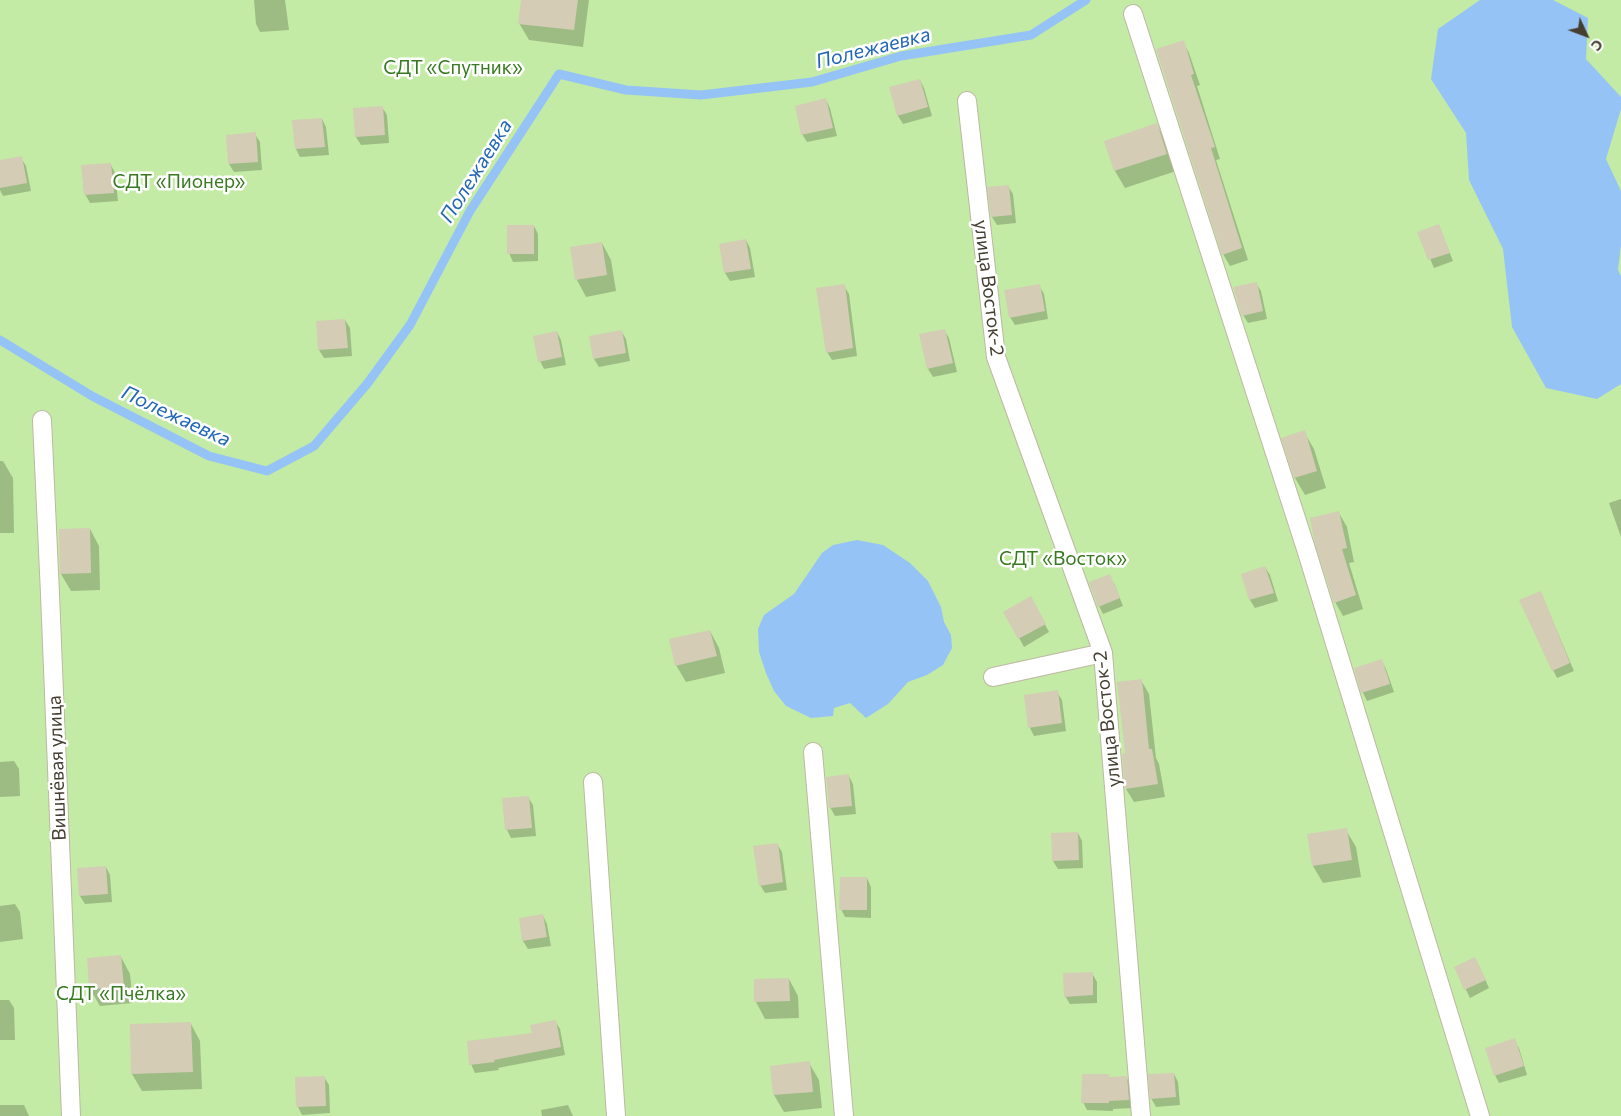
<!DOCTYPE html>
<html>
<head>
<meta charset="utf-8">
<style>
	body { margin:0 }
	#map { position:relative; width:1621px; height:1116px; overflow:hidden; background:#f2efe1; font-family:Commissioner,sans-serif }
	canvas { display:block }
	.north { position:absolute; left:1561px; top:10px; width:50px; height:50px; -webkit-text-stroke:4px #fff; paint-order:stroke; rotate:133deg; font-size:14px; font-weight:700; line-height:20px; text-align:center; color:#443f31 }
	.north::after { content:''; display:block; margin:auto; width:18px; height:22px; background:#443f31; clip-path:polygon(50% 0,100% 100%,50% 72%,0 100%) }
</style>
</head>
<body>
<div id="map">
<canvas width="1621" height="1116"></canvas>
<div class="north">С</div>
</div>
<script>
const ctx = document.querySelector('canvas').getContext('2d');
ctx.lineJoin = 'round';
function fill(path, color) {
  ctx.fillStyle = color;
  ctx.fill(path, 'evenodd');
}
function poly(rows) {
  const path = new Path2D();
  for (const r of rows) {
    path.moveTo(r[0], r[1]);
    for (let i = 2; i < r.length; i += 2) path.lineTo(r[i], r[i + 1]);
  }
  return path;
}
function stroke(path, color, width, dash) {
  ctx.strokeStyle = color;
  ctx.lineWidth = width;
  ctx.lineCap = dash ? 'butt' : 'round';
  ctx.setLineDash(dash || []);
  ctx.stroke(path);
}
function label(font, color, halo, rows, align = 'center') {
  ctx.font = font + ' Commissioner,sans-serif';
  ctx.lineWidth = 5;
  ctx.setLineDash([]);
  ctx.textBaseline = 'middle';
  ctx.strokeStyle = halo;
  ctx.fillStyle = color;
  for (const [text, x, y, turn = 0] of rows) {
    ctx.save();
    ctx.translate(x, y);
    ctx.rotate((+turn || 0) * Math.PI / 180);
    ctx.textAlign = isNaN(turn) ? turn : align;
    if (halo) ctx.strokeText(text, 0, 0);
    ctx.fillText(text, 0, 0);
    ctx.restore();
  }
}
const green = poly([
	[0,0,1621,0,1621,1116,0,1116]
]);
const water = poly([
	[1480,0,1553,0,1588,18,1586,59,1621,97,1621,109,1606,159,1621,191,1621,245,1618,270,1621,276,1621,384,1597,399,1546,388,1512,327,1503,249,1469,180,1466,133,1431,79,1438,29],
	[857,540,883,545,910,563,928,581,941,607,944,622,951,635,952,648,943,665,927,675,908,682,888,704,866,718,850,703,834,708,833,716,811,718,786,706,774,691,766,673,759,652,758,629,764,615,794,594,822,553,833,545]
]);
const shadow = poly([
	[254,0,285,0,289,30,260,32,256,24],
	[522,0,589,0,583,47,529,40,519,23],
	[1183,42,1189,53,1200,85,1197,86,1220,159,1216,160,1248,260,1230,266,1223,254],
	[920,80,924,88,932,116,903,124,898,116,891,88],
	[826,100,830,108,837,136,807,142,802,134],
	[382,107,387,115,389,143,361,145,356,137,354,109],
	[322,119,326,127,329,155,300,157,296,149,294,121],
	[1157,125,1166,142,1176,171,1125,188,1115,171],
	[255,134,260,142,262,170,234,172,229,164,227,136],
	[21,158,26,166,31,191,3,196,0,190,0,162],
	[111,165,115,173,118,201,90,203,85,194],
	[1008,186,1013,194,1016,223,997,225,992,217,989,188],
	[534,226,538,234,538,261,513,262,509,253],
	[1439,226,1453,261,1434,268,1419,233],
	[746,240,750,248,755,277,730,281,725,273,720,245],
	[602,243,611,260,616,291,586,297,577,280],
	[1256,283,1261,291,1267,319,1248,323,1243,315],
	[1039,285,1044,294,1048,319,1015,325,1010,317],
	[844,286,849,294,857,356,832,360,827,352],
	[345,320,350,328,352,356,324,358,319,350,317,322],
	[944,330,949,338,957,372,933,377,928,369],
	[621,331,626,339,630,361,599,367,594,359],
	[557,332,561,340,566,365,544,369,540,361],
	[1304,432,1314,449,1326,488,1305,495,1295,478,1283,438],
	[0,461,3,461,13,478,14,533,0,533],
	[1621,499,1621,537,1609,503],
	[1339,513,1347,527,1354,562,1349,563,1363,609,1343,616,1335,602],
	[90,529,99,546,100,590,71,591,61,574],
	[1265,567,1270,575,1278,601,1255,608,1250,600,1242,575],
	[1114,583,1123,606,1103,614,1099,606],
	[1541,593,1574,671,1557,678,1553,670],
	[1031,598,1049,632,1024,647,1005,612],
	[710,631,719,648,725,673,686,682,676,665],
	[1382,661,1386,669,1394,692,1367,701,1363,693,1355,669],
	[1141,680,1149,694,1156,758,1159,764,1165,797,1134,802,1126,789,1126,754],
	[1057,692,1062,700,1066,731,1034,736,1030,728],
	[14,761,19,769,20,796,0,797,0,762],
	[849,776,853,784,856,814,835,816,830,807],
	[528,797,533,805,536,836,511,838,507,830,504,799],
	[1346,830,1356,847,1361,877,1323,883,1313,866],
	[1078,833,1082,841,1083,868,1058,869,1053,861,1052,834],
	[777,844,782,852,787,890,765,893,760,885],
	[106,867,110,875,112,902,85,904,80,896],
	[867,878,871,887,871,918,845,917,841,909],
	[15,904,20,912,23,939,0,942,0,906],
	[543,916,547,924,551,946,528,949,523,941,520,919],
	[121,957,130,974,133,1003,100,1006,90,989],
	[1479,966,1489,988,1470,998,1455,967],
	[1092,973,1097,982,1097,1003,1070,1004,1065,996],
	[789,979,798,996,799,1018,765,1019,756,1002],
	[0,1000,9,1000,14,1008,15,1040,0,1040],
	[555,1021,560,1029,565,1055,498,1068,499,1070,475,1073,471,1064,533,1034],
	[191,1024,200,1041,202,1089,142,1091,132,1074,131,1025],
	[1514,1040,1519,1048,1527,1075,1499,1083,1495,1075],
	[809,1063,819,1080,822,1108,784,1112,774,1095,772,1067],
	[1174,1074,1178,1082,1180,1105,1156,1107,1151,1098],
	[324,1077,329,1085,330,1113,302,1115,298,1107],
	[1126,1077,1131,1085,1133,1108,1113,1109,1113,1111,1087,1110,1083,1102,1110,1078],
	[0,1105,24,1105,29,1116,0,1116],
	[568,1105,573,1116,542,1116,541,1110]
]);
const stream = poly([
	[0,340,92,396,209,456,267,471,314,446,367,384,410,325,470,211,559,74,626,90,701,95,812,82,901,56,1031,35,1086,0]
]);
const building = poly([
	[521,0,578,0,574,30,518,24],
	[1184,40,1194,74,1191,75,1215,147,1211,148,1242,248,1222,255,1156,49],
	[920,79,928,107,897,116,889,87],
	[826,98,833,128,801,135,795,106],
	[383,106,385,135,355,137,353,108],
	[322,118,325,147,295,149,292,120],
	[1157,123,1167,154,1114,171,1104,141],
	[256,132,258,162,228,164,226,135],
	[22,156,27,183,0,188,0,160],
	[111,163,114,193,84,195,81,165],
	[1009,185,1012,215,991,217,987,187],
	[1439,224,1450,253,1428,260,1417,232],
	[507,225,534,225,534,254,507,254],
	[746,239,751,269,724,273,719,244],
	[602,242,607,275,575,280,570,247],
	[1257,282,1263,311,1242,316,1233,287],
	[845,284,853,348,826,353,816,288],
	[1040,284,1045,311,1009,318,1004,290],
	[345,319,348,348,318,350,316,321],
	[945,329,953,363,927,369,919,334],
	[622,330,626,353,593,359,589,336],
	[557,331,562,357,538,362,533,336],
	[1305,430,1317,471,1294,478,1281,438],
	[1339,511,1347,548,1342,549,1356,595,1334,603,1315,544,1310,518],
	[90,528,91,573,60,574,59,529],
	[1265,566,1274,593,1249,600,1241,574],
	[1110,574,1120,598,1098,607,1089,582],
	[1541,591,1570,663,1552,671,1519,600],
	[1031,596,1046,624,1018,639,1003,612],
	[710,630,717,656,675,666,669,639],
	[1382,659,1390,684,1361,693,1354,668],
	[1142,679,1149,749,1152,749,1158,784,1125,789,1122,754,1125,753,1117,682],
	[1058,690,1062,723,1028,728,1024,695],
	[849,774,852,806,829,808,826,777],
	[529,796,532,828,505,830,502,798],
	[1347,828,1352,860,1312,866,1307,834],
	[1078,832,1079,860,1052,861,1051,833],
	[778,843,783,882,759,886,753,846],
	[106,866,108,894,79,896,77,868],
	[840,877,867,877,867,910,839,910],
	[543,914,547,937,522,941,519,918],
	[121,955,124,987,89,989,87,958],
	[1475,957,1486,980,1464,990,1454,967],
	[1093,972,1093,995,1064,997,1063,973],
	[789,978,790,1001,754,1002,754,979],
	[556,1020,561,1047,494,1060,495,1062,469,1065,467,1041,532,1033,530,1025],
	[191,1022,193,1072,131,1074,130,1024],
	[1515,1038,1524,1066,1494,1076,1485,1048],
	[810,1061,813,1092,773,1095,770,1066],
	[1174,1073,1176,1097,1150,1099,1148,1074],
	[1082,1074,1109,1074,1109,1077,1127,1076,1129,1100,1109,1101,1109,1103,1081,1103],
	[325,1076,326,1106,296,1107,295,1077]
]);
const service = poly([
	[1133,14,1306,549,1480,1116],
	[967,101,996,357,1103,653,1141,1116],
	[42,420,50,594,71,1116],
	[993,677,1103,653],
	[813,752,844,1116],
	[593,782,616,1116]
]);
const parkNames = [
	["СДТ «Спутник»",453,68],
	["СДТ «Пионер»",179,182],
	["СДТ «Восток»",1063,559],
	["СДТ «Пчёлка»",121,994]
];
const streetNames = [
	["улица Восток-2",989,288,83],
	["улица Восток-2",1107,719,-96],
	["Вишнёвая улица",57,768,-92]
];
const waterNames = [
	["Полежаевка",873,48,-14],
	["Полежаевка",476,171,-58],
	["Полежаевка",176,416,25]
];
fill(green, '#c3eba5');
fill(water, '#96c3f6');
fill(shadow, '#0003');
stroke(stream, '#96c3f6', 9);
fill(building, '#d4ccb5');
stroke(service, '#beb8a3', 20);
stroke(service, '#fff', 18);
label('19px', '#377a20', '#fff', parkNames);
label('19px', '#443f31', '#fff', streetNames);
label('italic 20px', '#2266b8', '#fff', waterNames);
</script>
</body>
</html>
